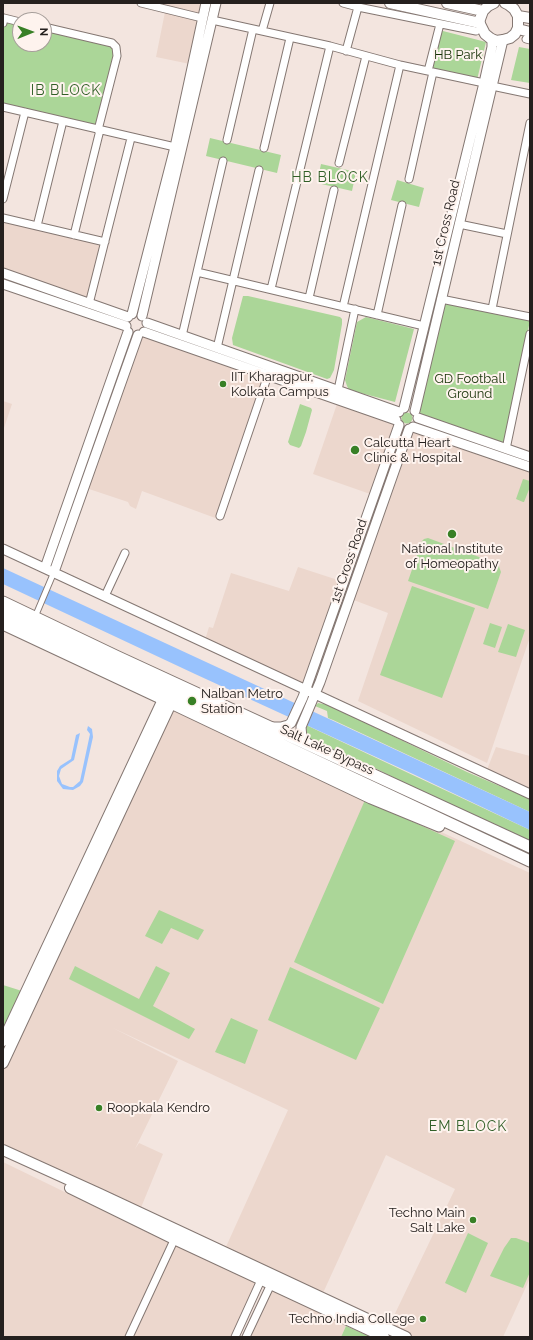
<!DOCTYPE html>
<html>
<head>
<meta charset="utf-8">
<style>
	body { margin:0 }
	#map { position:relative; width:533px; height:1340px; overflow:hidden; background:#f3e5df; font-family:Raleway,sans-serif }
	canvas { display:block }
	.frame { position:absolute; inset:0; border:4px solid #25201e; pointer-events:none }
	.north { position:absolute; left:12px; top:12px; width:40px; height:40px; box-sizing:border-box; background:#fef3ee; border:1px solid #a79f9b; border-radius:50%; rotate:89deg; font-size:11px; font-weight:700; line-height:16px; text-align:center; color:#25201e }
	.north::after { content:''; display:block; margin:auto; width:14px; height:18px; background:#388026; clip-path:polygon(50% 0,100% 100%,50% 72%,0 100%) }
</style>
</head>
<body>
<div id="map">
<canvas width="533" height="1340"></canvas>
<div class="frame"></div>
<div class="north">N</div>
</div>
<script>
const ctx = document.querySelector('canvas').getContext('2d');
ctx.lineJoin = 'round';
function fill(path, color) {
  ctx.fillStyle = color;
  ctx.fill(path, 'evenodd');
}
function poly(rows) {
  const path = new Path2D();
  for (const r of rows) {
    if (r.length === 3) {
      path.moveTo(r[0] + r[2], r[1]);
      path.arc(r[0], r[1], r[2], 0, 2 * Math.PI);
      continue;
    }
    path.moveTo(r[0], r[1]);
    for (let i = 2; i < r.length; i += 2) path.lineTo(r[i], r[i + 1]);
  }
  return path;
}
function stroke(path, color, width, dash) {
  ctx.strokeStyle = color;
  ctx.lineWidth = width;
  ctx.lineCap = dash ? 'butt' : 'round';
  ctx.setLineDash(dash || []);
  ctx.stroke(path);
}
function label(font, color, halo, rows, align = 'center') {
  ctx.font = font + ' Raleway,sans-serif';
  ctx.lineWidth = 4;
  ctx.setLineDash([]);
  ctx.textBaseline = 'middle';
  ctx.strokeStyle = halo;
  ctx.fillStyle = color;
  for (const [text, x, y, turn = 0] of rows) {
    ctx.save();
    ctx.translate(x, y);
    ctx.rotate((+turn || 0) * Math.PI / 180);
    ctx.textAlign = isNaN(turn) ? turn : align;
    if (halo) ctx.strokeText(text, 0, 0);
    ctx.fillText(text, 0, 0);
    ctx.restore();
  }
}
const built = poly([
	[149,3,204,3,201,16],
	[165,12,199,19,190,64,156,57],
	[3,219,103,243,88,301,3,272],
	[145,335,266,376,218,519,142,491,136,509,130,506,128,502,86,488,139,336],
	[3,401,12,404,3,431],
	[338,401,395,421,397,427,373,495,313,474],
	[415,430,530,469,530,637,487,763,358,701,388,613,351,599,411,432],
	[298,567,341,581,306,686,205,640,209,627,213,628,231,573,289,591],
	[173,708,530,873,530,1278,503,1337,412,1337,389,1326,455,1189,386,1155,323,1293,225,1249,288,1110,113,1028,178,1061,135,1149,139,1143,163,1154,140,1210,3,1146,3,1069],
	[496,747,530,756,530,792,486,772],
	[3,1162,149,1233,260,1282,234,1337,3,1337],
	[272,1287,346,1326,341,1337,250,1337]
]);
const green = poly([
	[5,21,20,24,20,44,44,44,44,30,111,45,114,48,115,56,98,128,3,105,3,31],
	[439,30,486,42,477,80,430,69],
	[519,47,530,49,530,83,511,80],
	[210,138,281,155,277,173,206,156],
	[321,164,356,172,352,191,317,183],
	[397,180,424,188,419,207,391,200],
	[243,296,248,296,340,317,342,319,342,324,334,370,330,378,327,379,233,345,232,338],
	[446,302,530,321,503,445,422,417,418,408],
	[366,317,414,329,395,402,349,390,347,386,345,380,357,322],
	[300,404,311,408,312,410,306,432,301,446,299,448,290,445,288,442],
	[407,418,5.5],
	[523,479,530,481,530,487,524,502,523,502,516,499],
	[428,538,498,564,501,572,488,609,408,581,422,541,424,539],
	[412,586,475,608,442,698,380,675],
	[490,623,502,627,495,648,483,644],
	[508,624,525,630,516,657,498,652],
	[318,703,329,705,467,772,530,799,530,812,333,720,328,718,327,711,315,706],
	[306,725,530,830,530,842,428,795,365,763,310,740,305,734],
	[365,800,455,841,383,1004,294,962],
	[159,910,204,930,198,940,171,928,162,944,145,936],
	[75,966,139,999,156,966,170,973,153,1006,195,1029,189,1039,69,979],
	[290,967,380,1008,356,1060,268,1020],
	[3,985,22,991,3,1029],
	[231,1018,258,1030,245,1064,215,1052],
	[468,1233,488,1243,466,1293,445,1283],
	[511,1238,516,1238,530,1243,530,1272,523,1288,490,1276,504,1248],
	[346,1326,371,1337,341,1337]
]);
const water = poly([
	[3,568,530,812,530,830,413,774,195,674,3,584],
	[88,726,92,729,93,737,83,782,80,786,73,790,63,789,57,781,57,771,60,766,71,759,76,735,80,733,74,760,61,769,59,776,62,784,70,787,73,787,80,781,90,734,87,730]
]);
const pedestrian = poly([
	[35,617,54,572]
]);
const minor = poly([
	[141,3,202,18],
	[343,3,358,7,346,51],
	[358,7,476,31],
	[212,20,253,29],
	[3,23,4,18,20,22],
	[44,27,112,43,116,47,117,56,98,130],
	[262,31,270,3],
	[526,39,530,40],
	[428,71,440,24],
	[492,86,530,94],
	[3,107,175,147],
	[227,140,253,29,330,46,400,65,484,83],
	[264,148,290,38],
	[339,163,366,56],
	[409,179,433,72],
	[3,199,25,112],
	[3,218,105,242],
	[459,224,507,234],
	[37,226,63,121],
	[74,235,100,130],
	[197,272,424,326],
	[271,289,330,46],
	[309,298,334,190],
	[441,299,530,317],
	[89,304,131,138],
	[343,307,400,65],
	[492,309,530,123],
	[377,315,402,205],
	[182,336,223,161],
	[217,348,259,170],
	[338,390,355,309],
	[506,449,530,334],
	[220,516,268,375],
	[105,596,125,553],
	[129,1337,176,1236],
	[235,1337,261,1280],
	[246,1337,271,1284]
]);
const tertiary = poly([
	[3,273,128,317],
	[3,284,126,326],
	[132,314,175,147,206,3],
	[142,316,216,3],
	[147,323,399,412],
	[144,332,396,420],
	[404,408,484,83,492,47,492,39],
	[415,411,503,40],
	[418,418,530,457],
	[413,427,530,467],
	[3,549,530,794],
	[45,568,128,332],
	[54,572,138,335],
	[271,727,281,727,288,725,291,723,303,697,399,425],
	[308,744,302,738,301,727,320,682,409,429]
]);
const secondary = poly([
	[390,3,480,23],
	[447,3,483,11],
	[494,3,488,6,483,11,479,22,485,34,490,38,496,41,503,40,510,38,515,34,518,28,518,16,514,9,509,5,505,3],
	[518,16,530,18],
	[518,29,530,32],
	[3,1041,166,693],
	[3,1063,174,697],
	[3,1150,100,1194,406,1337],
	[70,1188,174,1239,384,1337]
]);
const primary = poly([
	[3,602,116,656,530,847],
	[3,614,530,861],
	[3,624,163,699],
	[171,703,371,798,439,826]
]);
const markers = [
	[223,384,4,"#388026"],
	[355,450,5,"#388026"],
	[452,534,5,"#388026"],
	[192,701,5,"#388026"],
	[99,1108,4,"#388026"],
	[473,1220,4,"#388026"],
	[423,1319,4,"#388026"]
];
const parkNames = [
	["HB Park",458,55],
	["GD Football",470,379],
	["Ground",470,394]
];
const streetNames = [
	["1st Cross Road",446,223,-77],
	["1st Cross Road",349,561,-71],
	["Salt Lake Bypass",327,750,25]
];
const poiNames = [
	["IIT Kharagpur,",231,377],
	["Kolkata Campus",231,392],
	["Calcutta Heart",364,443],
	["Clinic & Hospital",364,458],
	["National Institute",452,549,"center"],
	["of Homeopathy",452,564,"center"],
	["Nalban Metro",201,694],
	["Station",201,709],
	["Roopkala Kendro",107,1108],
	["Techno Main",465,1213,"right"],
	["Salt Lake",465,1228,"right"],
	["Techno India College",415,1319,"right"]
];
const neighbourhoodNames = [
	["IB BLOCK",66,91],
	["HB BLOCK",330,178],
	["EM BLOCK",468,1127]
];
fill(built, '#ecd7cd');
fill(green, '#abd698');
fill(water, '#98c2fd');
stroke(pedestrian, '#847772', 7);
stroke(minor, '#847772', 9);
stroke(tertiary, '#847772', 11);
stroke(secondary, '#847772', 12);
stroke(primary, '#847772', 13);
stroke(pedestrian, '#fff', 5);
stroke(minor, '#fff', 7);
stroke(tertiary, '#fff', 9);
stroke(secondary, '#fff', 10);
stroke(primary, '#fff', 11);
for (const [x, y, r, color] of markers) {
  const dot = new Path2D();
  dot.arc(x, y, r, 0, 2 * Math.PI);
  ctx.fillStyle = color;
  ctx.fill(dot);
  stroke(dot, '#fef3ee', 1.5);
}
label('13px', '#163106', '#fef3ee', parkNames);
label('13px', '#25201e', '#fef3ee', streetNames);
label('13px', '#25201e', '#fef3ee', poiNames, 'left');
ctx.letterSpacing = '1px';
label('14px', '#315f27', '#fef3ee', neighbourhoodNames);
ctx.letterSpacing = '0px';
</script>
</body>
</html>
